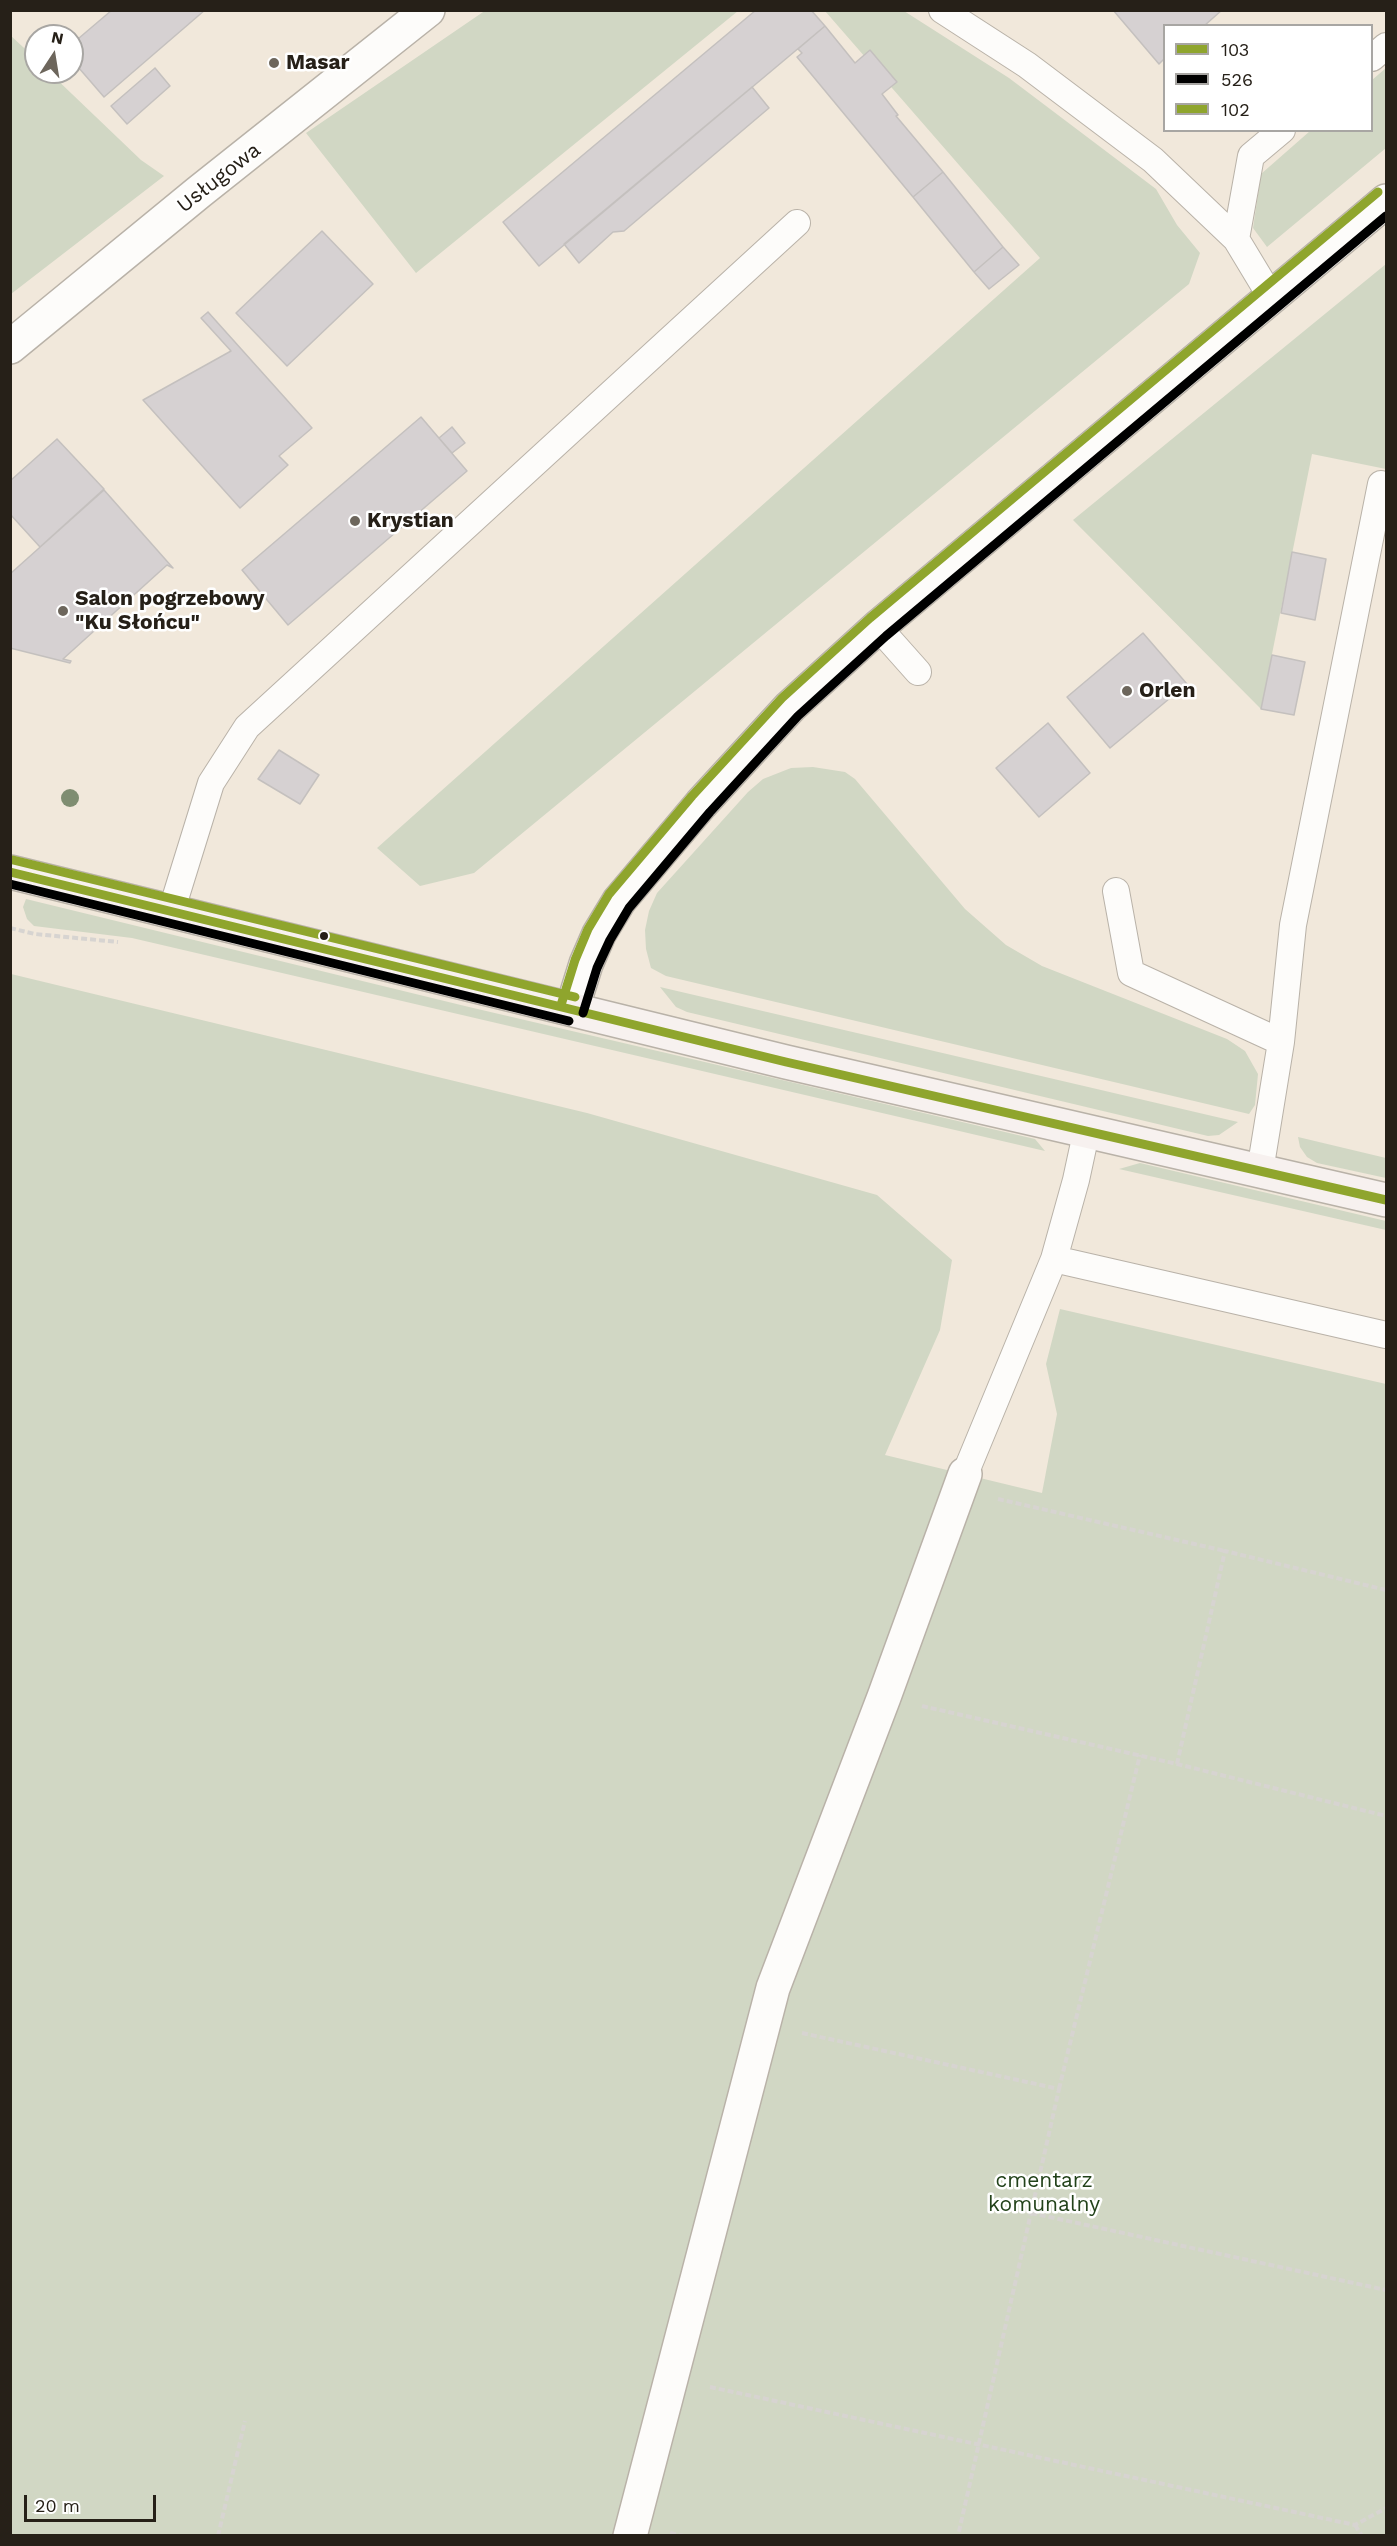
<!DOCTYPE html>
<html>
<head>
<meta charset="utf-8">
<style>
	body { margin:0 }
	#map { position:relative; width:1397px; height:2546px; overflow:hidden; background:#f1e8db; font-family:"Work Sans",sans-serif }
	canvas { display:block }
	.frame { position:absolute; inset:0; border:12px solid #262018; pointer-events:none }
	.legend { position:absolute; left:1163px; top:24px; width:210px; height:108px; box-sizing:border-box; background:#fff; border:2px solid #a8a6a3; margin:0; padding:8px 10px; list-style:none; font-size:18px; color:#262018 }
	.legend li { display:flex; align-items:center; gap:12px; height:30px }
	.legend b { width:30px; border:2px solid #a8a6a3 }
	.north { position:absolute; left:24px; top:24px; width:60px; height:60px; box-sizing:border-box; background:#fff; border:2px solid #a8a6a3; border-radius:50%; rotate:12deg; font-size:16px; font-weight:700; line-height:24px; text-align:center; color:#262018 }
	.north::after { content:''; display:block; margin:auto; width:21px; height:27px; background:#6d665c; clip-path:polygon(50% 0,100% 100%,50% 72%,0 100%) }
	.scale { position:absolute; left:24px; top:2495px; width:132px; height:27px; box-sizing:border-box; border:3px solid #262018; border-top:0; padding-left:8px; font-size:18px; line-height:21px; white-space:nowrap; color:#262018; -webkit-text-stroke:4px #fff; paint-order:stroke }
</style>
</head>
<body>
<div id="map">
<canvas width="1397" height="2546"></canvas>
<div class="frame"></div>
<ul class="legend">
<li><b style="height:8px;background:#8fa52d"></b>103</li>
<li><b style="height:8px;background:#000"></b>526</li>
<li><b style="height:8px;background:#8fa52d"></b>102</li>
</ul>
<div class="north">N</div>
<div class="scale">20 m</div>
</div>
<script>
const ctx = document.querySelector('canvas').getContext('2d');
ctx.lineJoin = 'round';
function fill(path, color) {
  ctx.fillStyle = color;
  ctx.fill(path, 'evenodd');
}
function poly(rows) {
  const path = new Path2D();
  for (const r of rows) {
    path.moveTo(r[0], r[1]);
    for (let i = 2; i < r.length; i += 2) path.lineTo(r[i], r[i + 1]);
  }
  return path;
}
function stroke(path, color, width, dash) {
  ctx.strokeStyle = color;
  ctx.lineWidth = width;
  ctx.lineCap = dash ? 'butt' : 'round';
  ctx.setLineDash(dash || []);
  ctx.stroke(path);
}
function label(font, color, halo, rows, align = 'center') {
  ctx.font = font + ' "Work Sans",sans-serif';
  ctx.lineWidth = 5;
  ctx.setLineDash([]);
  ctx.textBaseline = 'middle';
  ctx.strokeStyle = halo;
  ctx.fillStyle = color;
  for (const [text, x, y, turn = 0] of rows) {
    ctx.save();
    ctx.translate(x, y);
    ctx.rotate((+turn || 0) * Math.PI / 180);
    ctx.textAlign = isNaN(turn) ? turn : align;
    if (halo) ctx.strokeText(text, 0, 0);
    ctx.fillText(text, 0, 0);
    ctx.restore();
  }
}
const green = poly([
	[486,10,738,11,416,273,306,133],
	[825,11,904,11,1009,78,1156,189,1177,225,1200,253,1189,284,474,873,420,886,377,848,1040,258],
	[10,35,36,59,36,72,49,72,141,160,164,176,11,294],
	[1386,68,1386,148,1267,247,1253,228,1261,174,1310,131,1372,130,1372,80],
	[1386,264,1386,469,1312,454,1261,709,1073,520],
	[813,767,845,772,855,779,965,909,1006,945,1042,966,1227,1039,1245,1051,1258,1074,1255,1105,1249,1114,666,976,651,968,646,949,645,930,649,911,657,893,748,792,763,779,791,768],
	[26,899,469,1007,1035,1139,1045,1151,132,938,34,926,27,919,23,907],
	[11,974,587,1113,877,1195,952,1260,940,1330,885,1455,1042,1493,1057,1414,1046,1364,1060,1309,1386,1384,1386,2535,11,2536],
	[660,987,1238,1122,1219,1135,1208,1136,687,1012,676,1007],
	[1298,1137,1386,1158,1386,1178,1317,1163,1307,1157,1300,1147],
	[1140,1163,1386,1221,1386,1230,1119,1169]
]);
const building = poly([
	[112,10,205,10,104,97,72,60,72,44,112,10],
	[756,10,811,10,825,26,539,266,503,222,756,10],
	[1113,10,1222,10,1204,26,1164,26,1164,59,1159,64,1113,10],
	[825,26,855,63,870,50,897,82,882,94,898,115,896,116,943,172,913,197,797,57,802,53,798,49,825,26],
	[155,68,170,86,127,124,111,106,155,68],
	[752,87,769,108,624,231,613,232,579,263,564,244,752,87],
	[943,172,1003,247,974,272,913,197,943,172],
	[322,231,373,284,287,366,236,313,322,231],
	[1003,247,1019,265,989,289,974,272,1003,247],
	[208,312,312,428,279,456,288,465,240,508,143,400,231,351,201,318,208,312],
	[421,417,467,471,288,625,242,570,421,417],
	[452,427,465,443,452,453,439,438,452,427],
	[57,439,104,489,40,547,10,514,10,481,57,439],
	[104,490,173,568,167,565,63,659,71,661,70,663,10,648,10,574,104,490],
	[1292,552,1326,559,1315,620,1281,613,1292,552],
	[1143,633,1187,684,1110,748,1067,697,1143,633],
	[1272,655,1305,662,1294,715,1261,709,1272,655],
	[1048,723,1090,773,1039,817,996,768,1048,723],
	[279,750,319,775,300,804,258,779,279,750]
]);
const path = poly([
	[10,928,35,934,118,942],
	[998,1499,1225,1551],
	[922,1706,1177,1764,1386,1816],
	[1177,1764,1225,1551,1386,1590],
	[802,2033,1059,2089,958,2536],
	[1059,2089,1140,1755],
	[1031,2213,1386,2290],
	[710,2387,1355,2525,1386,2508],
	[1355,2525,1362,2536],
	[670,2533,684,2536],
	[218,2536,245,2421]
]);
const service = poly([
	[942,10,1027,65,1153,160,1236,239],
	[1372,58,1386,46],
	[1271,297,1236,239,1251,156,1282,130],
	[878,627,918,672],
	[1116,891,1131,973,1281,1042,1260,1171],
	[171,912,211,783,247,727,797,223],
	[1281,1042,1293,925,1381,484],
	[1054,1259,1386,1335],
	[965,1474,1054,1259,1076,1180,1087,1129]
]);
const pedestrian = poly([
	[630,2536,773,1988,884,1697,965,1474]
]);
const minor = poly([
	[10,347,199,192,428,10],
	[572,1009,586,964,599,934,619,901,701,804,790,707,878,627,1386,201]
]);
const secondary = poly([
	[10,872,786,1062,1386,1200]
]);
const bus1 = poly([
	[10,872,786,1062,1386,1200]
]);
const bus2 = poly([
	[10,884,569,1021],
	[583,1013,597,968,610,940,629,908,710,812,798,716,886,636,1386,216]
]);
const bus3 = poly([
	[13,860,575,997],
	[561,1005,575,960,588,929,609,894,692,796,782,698,870,618,1378,192]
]);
const trees = [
	[70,798]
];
const markers = [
	[274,63,6,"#6d665c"],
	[355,521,6,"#6d665c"],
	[63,611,6,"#6d665c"],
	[1127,691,6,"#6d665c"],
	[324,936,5,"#262018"]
];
const poiNames = [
	["Masar",286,63],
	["Krystian",367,521],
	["Salon pogrzebowy",75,599],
	["\"Ku Słońcu\"",75,623],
	["Orlen",1139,691]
];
const streetNames = [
	["Usługowa",219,178,-38]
];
const parkNames = [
	["cmentarz",1044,2181],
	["komunalny",1044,2205]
];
fill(green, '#d1d7c4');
fill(building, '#d6d1d2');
stroke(building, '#c4c0be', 1.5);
stroke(service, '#b9b2a8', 28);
stroke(pedestrian, '#b9b2a8', 36);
stroke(minor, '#b9b2a8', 36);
stroke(secondary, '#b9b2a8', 36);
stroke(path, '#d7d4d1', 4, [6, 3]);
stroke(service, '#fdfcfa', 26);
stroke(pedestrian, '#fdfcfa', 33);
stroke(minor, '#fdfcfa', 33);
stroke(secondary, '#f7f1ef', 33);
stroke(bus1, '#8fa52d', 9);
stroke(bus2, '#000', 9);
stroke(bus3, '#8fa52d', 9);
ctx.fillStyle = '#7f8d71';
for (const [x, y] of trees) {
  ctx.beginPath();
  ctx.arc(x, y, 9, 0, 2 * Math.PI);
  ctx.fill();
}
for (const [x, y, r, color] of markers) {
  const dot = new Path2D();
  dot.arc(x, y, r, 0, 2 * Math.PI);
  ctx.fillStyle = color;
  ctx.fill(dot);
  stroke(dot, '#fff', 2);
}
label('bold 21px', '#262018', '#fff', poiNames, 'left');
label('21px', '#262018', '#fff', streetNames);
label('21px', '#22421a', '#fff', parkNames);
</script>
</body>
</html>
